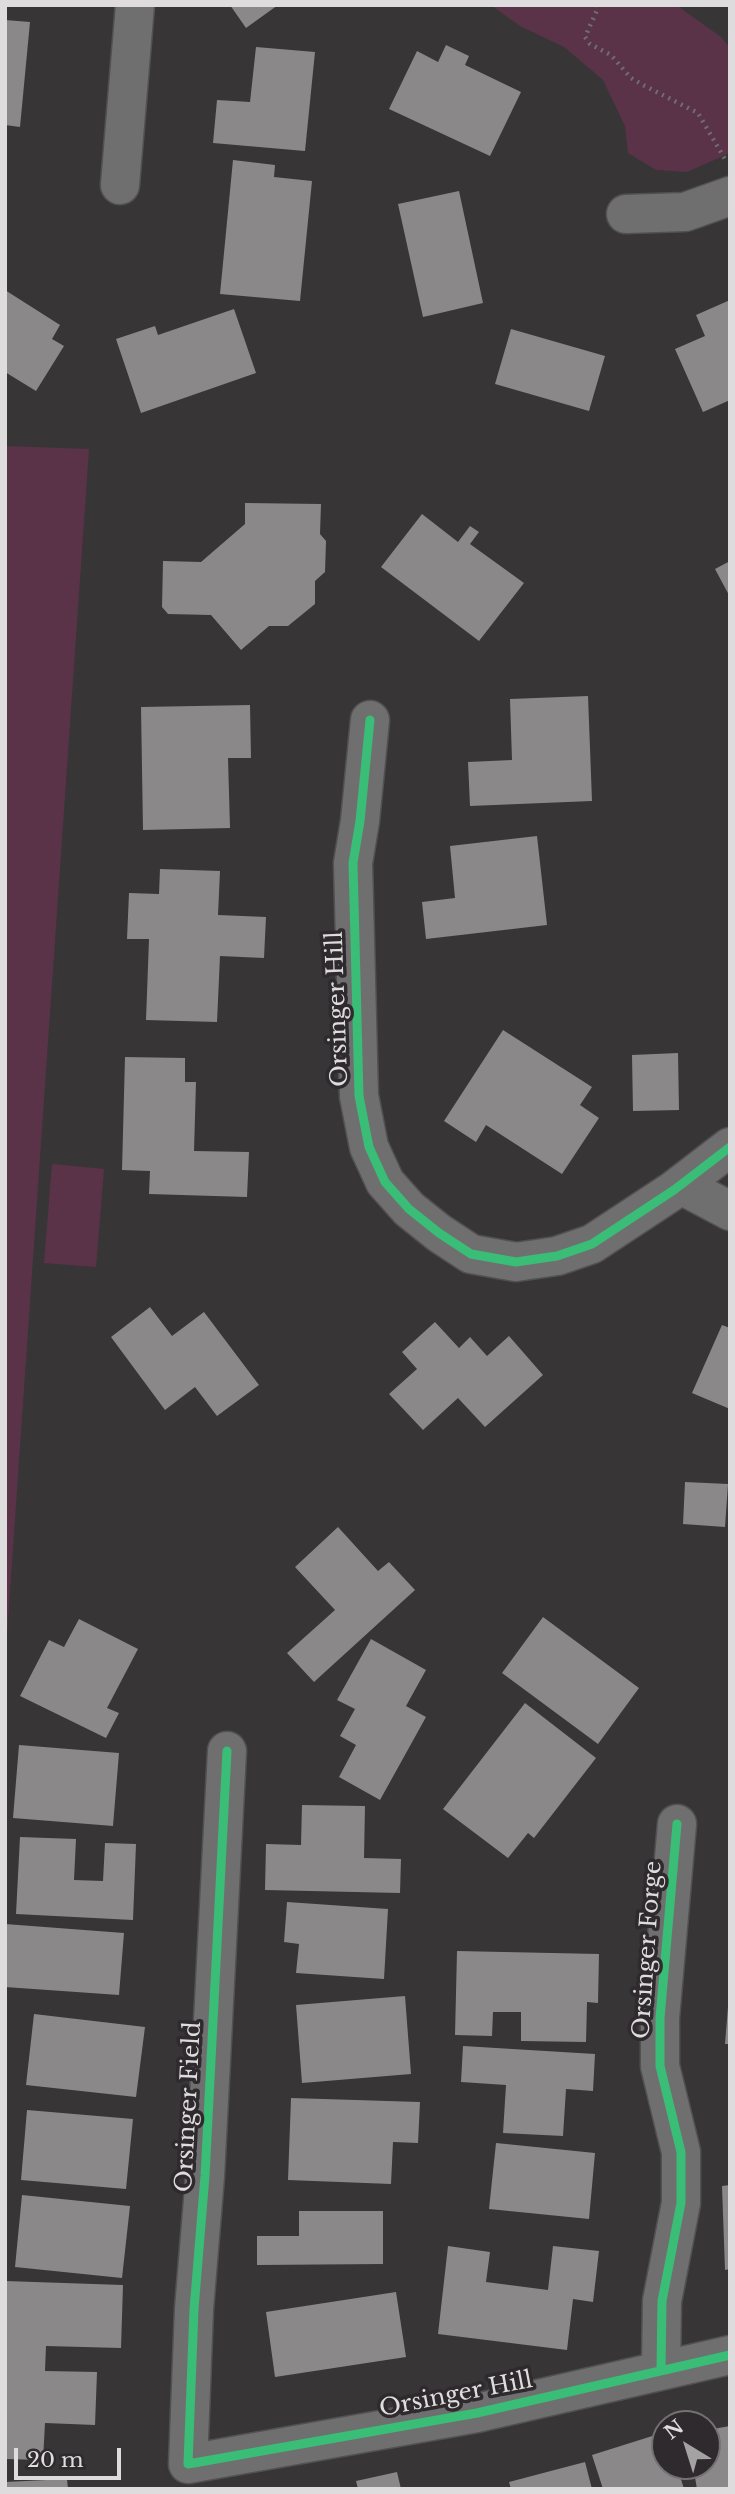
<!DOCTYPE html>
<html>
<head>
<meta charset="utf-8">
<style>
	body { margin:0 }
	#map { position:relative; width:735px; height:2494px; overflow:hidden; background:#383537; font-family:"Libre Baskerville",serif }
	canvas { display:block }
	.frame { position:absolute; inset:0; border:7px solid #dfdcdd; pointer-events:none }
	.north { position:absolute; left:651px; top:2410px; width:70px; height:70px; box-sizing:border-box; background:#2f2a2d; border:2px solid #757173; border-radius:50%; rotate:322deg; font-size:19px; font-weight:700; line-height:28px; text-align:center; color:#dfdcdd }
	.north::after { content:''; display:block; margin:auto; width:24px; height:32px; background:#a5a2a3; clip-path:polygon(50% 0,100% 100%,50% 72%,0 100%) }
	.scale { position:absolute; left:14px; top:2448px; width:107px; height:32px; box-sizing:border-box; border:4px solid #dfdcdd; border-top:0; padding-left:9px; font-size:21px; line-height:24px; white-space:nowrap; color:#dfdcdd; -webkit-text-stroke:5px #2f2a2d; paint-order:stroke }
</style>
</head>
<body>
<div id="map">
<canvas width="735" height="2494"></canvas>
<div class="frame"></div>
<div class="north">N</div>
<div class="scale">20 m</div>
</div>
<script>
const ctx = document.querySelector('canvas').getContext('2d');
ctx.lineJoin = 'round';
function fill(path, color) {
  ctx.fillStyle = color;
  ctx.fill(path, 'evenodd');
}
function poly(rows) {
  const path = new Path2D();
  for (const r of rows) {
    path.moveTo(r[0], r[1]);
    for (let i = 2; i < r.length; i += 2) path.lineTo(r[i], r[i + 1]);
  }
  return path;
}
function stroke(path, color, width, dash) {
  ctx.strokeStyle = color;
  ctx.lineWidth = width;
  ctx.lineCap = dash ? 'butt' : 'round';
  ctx.setLineDash(dash || []);
  ctx.stroke(path);
}
function label(font, color, halo, rows, align = 'center') {
  ctx.font = font + ' "Libre Baskerville",serif';
  ctx.lineWidth = 7;
  ctx.setLineDash([]);
  ctx.textBaseline = 'middle';
  ctx.strokeStyle = halo;
  ctx.fillStyle = color;
  for (const [text, x, y, turn = 0] of rows) {
    ctx.save();
    ctx.translate(x, y);
    ctx.rotate((+turn || 0) * Math.PI / 180);
    ctx.textAlign = isNaN(turn) ? turn : align;
    if (halo) ctx.strokeText(text, 0, 0);
    ctx.fillText(text, 0, 0);
    ctx.restore();
  }
}
const green = poly([
	[491,5,676,5,721,37,730,48,730,153,687,172,656,170,628,153,625,126,603,80,564,47,520,26],
	[5,446,89,449,5,1663],
	[52,1164,104,1169,96,1267,44,1263]
]);
const building = poly([
	[230,5,278,5,246,28],
	[5,20,30,22,20,127,5,125],
	[446,45,469,56,465,65,521,92,490,156,389,109,417,51,438,62],
	[256,47,315,52,305,151,213,143,217,100,250,102],
	[233,160,275,165,274,177,312,181,300,301,220,294],
	[459,191,483,303,423,317,398,204],
	[5,290,60,325,52,339,64,346,36,391,5,372],
	[730,300,730,400,703,412,675,349,705,336,696,315],
	[234,309,256,373,141,413,116,339,155,326,158,335],
	[511,329,605,356,589,411,495,384],
	[245,503,321,504,320,534,326,541,325,572,315,581,315,604,288,626,269,626,241,650,211,615,168,614,162,607,163,561,201,562,245,524],
	[422,514,458,542,470,526,479,532,470,544,524,583,479,641,381,567],
	[730,561,730,597,715,569],
	[588,696,592,801,470,806,468,762,512,760,510,699],
	[250,705,251,758,228,758,230,828,143,830,141,707],
	[537,836,547,925,426,939,422,902,455,898,450,846],
	[160,869,220,871,218,915,266,917,264,958,220,956,217,1022,146,1020,149,939,127,939,129,893,159,894],
	[503,1030,592,1087,580,1105,599,1118,562,1174,486,1125,476,1142,444,1121],
	[678,1053,679,1110,633,1111,632,1055],
	[125,1057,185,1058,185,1082,196,1082,194,1151,249,1152,247,1197,149,1194,150,1171,122,1170],
	[150,1307,172,1336,204,1312,259,1385,217,1416,195,1387,165,1410,111,1337],
	[435,1322,459,1348,470,1337,487,1356,509,1336,543,1375,485,1427,458,1398,423,1430,389,1394,417,1369,402,1352],
	[722,1325,730,1328,730,1409,692,1393],
	[685,1482,728,1484,725,1527,683,1524],
	[338,1527,378,1571,389,1562,415,1590,314,1682,287,1653,335,1610,295,1567],
	[543,1617,639,1688,598,1744,502,1673],
	[79,1619,138,1649,107,1708,119,1713,106,1738,20,1696,49,1640,64,1647],
	[371,1639,426,1670,406,1706,426,1717,380,1800,339,1777,356,1745,340,1736,355,1709,337,1700],
	[525,1703,596,1758,534,1838,528,1833,508,1858,443,1809],
	[19,1745,119,1753,113,1826,13,1818],
	[302,1805,365,1806,364,1858,401,1859,400,1893,265,1890,266,1844,301,1845],
	[20,1837,76,1839,74,1880,103,1881,105,1843,136,1844,133,1920,16,1914],
	[287,1902,388,1909,384,1979,296,1973,299,1944,284,1942],
	[5,1924,124,1933,119,1995,5,1987],
	[457,1951,599,1954,598,2003,587,2002,586,2042,521,2041,521,2012,493,2012,492,2036,455,2035],
	[405,1996,411,2074,302,2083,296,2005],
	[728,2007,730,2007,730,2044,725,2044],
	[34,2014,145,2027,136,2097,26,2085],
	[463,2046,595,2054,593,2091,566,2089,563,2136,503,2133,506,2085,461,2082],
	[291,2098,420,2102,418,2143,393,2142,391,2184,288,2180],
	[27,2110,133,2119,126,2189,21,2180],
	[496,2143,595,2153,589,2219,489,2209],
	[730,2185,730,2269,725,2270,722,2186],
	[22,2195,130,2206,122,2278,15,2267],
	[299,2211,383,2211,383,2264,257,2265,257,2236,299,2236],
	[448,2246,490,2252,486,2282,548,2290,553,2246,599,2251,593,2302,573,2299,567,2350,438,2334],
	[5,2281,123,2285,121,2348,46,2346,45,2371,97,2372,95,2425,45,2423,43,2460,5,2459],
	[396,2292,406,2357,275,2377,266,2312],
	[730,2426,730,2489,697,2489,693,2466,707,2466,707,2430],
	[665,2432,665,2466,677,2466,684,2489,603,2489,592,2455],
	[585,2462,592,2489,511,2489,509,2482],
	[397,2472,401,2489,358,2489,356,2481],
	[67,2479,68,2489,5,2489,5,2482]
]);
const path = poly([
	[597,5,598,8,585,37,590,44,611,55,631,78,643,85,698,113,726,161]
]);
const minor = poly([
	[120,185,135,5],
	[626,214,685,212,730,196],
	[370,720,360,821,353,863,359,1096,369,1147,385,1182,409,1209,439,1233,471,1254,516,1262,557,1256,592,1244,674,1190,730,1147],
	[681,1185,730,1211],
	[227,1751,205,2176,194,2309,188,2464,477,2413,730,2355],
	[661,2369,662,2301,681,2203,681,2152,660,2066,660,2018,677,1824]
]);
const cycleway = poly([
	[370,720,360,821,353,863,359,1096,369,1147,385,1182,409,1209,439,1233,471,1254,516,1262,557,1256,592,1244,674,1190,730,1147],
	[227,1751,205,2176,194,2309,188,2464,477,2413,730,2355],
	[661,2369,662,2301,681,2203,681,2152,660,2066,660,2018,677,1824]
]);
const streetNames = [
	["Orsinger Hill",338,1009,-92],
	["Orsinger Forge",648,1950,-86],
	["Orsinger Field",189,2107,-87],
	["Orsinger Hill",456,2395,-11]
];
fill(green, '#5a3349');
fill(building, '#8b888a');
stroke(minor, '#525152', 41);
stroke(path, '#6f6d6e', 4.5, [2, 5]);
stroke(minor, '#706f6f', 38);
stroke(cycleway, '#3abd76', 9);
label('23px', '#dfdcdd', '#2f2a2d', streetNames);
</script>
</body>
</html>
